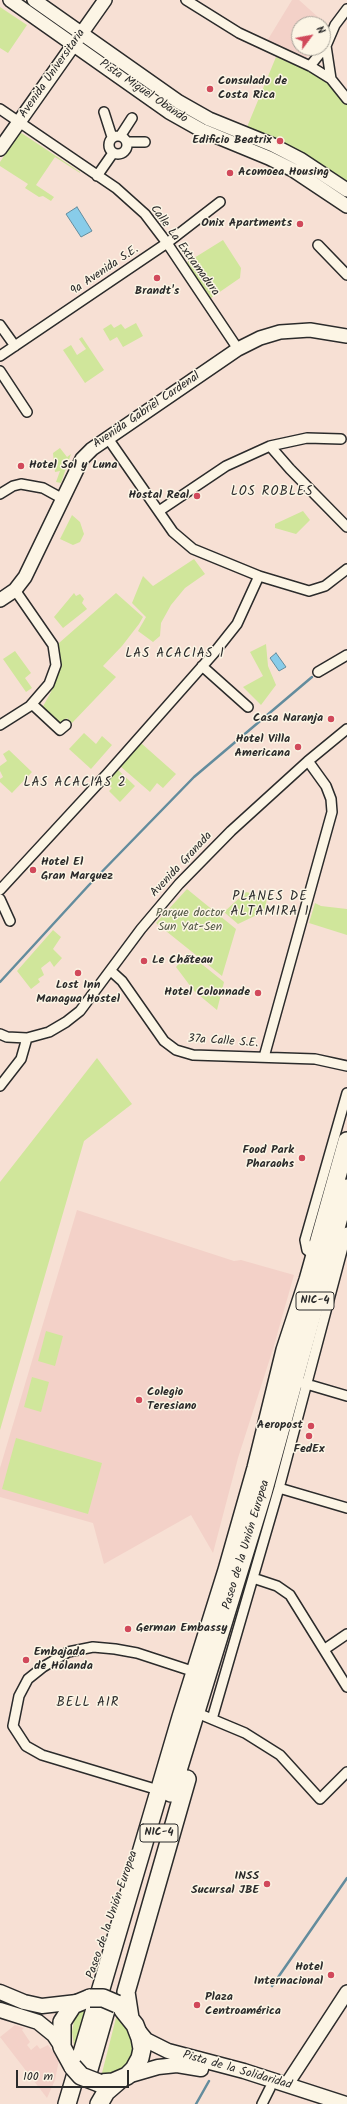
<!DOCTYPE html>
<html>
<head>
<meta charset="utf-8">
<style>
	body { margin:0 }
	#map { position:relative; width:347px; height:2104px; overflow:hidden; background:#f7e0d4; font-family:Kalam,sans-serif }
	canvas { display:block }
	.north { position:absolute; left:291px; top:16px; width:40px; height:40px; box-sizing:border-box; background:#fcf5e5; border:1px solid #a8a49b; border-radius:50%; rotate:58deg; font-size:11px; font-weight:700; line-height:16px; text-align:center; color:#2b2b2b }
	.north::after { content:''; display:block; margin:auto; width:14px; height:18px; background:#d1495b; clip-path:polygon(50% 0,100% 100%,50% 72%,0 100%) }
	.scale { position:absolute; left:16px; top:2070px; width:113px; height:18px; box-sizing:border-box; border:2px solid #2b2b2b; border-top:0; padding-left:5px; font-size:12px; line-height:14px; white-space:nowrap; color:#2b2b2b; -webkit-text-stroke:3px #fcf5e5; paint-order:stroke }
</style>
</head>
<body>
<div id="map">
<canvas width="347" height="2104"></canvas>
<div class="north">N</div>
<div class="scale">100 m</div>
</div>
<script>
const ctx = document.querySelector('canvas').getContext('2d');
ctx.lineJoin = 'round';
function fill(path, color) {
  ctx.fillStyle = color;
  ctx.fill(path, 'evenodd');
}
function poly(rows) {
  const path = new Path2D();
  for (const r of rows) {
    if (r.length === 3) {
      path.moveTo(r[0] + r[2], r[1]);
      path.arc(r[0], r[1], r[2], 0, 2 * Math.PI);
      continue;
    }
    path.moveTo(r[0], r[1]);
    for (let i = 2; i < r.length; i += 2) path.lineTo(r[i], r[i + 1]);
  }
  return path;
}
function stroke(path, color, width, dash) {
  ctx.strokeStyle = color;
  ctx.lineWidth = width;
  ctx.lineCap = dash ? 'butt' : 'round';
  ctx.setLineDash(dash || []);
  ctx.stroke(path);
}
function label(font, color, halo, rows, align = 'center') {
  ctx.font = font + ' Kalam,sans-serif';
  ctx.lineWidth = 3;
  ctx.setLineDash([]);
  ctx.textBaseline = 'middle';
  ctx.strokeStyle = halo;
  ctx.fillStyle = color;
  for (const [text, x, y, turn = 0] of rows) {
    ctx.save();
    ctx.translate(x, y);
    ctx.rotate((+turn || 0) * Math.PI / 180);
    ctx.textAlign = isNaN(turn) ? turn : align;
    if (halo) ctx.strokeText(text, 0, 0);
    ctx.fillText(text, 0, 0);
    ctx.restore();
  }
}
const built = poly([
	[292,0,299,0,328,26,323,35,323,24,299,24,299,48,316,48,306,57,267,41],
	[77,1210,234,1261,241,1260,294,1275,273,1349,238,1458,213,1553,191,1515,104,1564,93,1523,0,1497,0,1468],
	[15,2025,24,2028,22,2030,30,2042,27,2045,31,2050,37,2045,40,2049,48,2045,59,2060,55,2080,47,2098,0,2037]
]);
const green = poly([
	[0,7,27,25,8,53,0,48],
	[276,57,316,74,330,83,347,105,347,183,302,154,247,127],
	[20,132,80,172,80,173,55,157,36,185,54,197,51,201,43,196,39,197,25,188,28,184,0,166,0,162],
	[223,240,241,268,240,278,211,298,186,263],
	[136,323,143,336,123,347,117,337,110,341,103,329,111,324,114,328,121,324,125,329],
	[82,337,104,370,85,383,63,350,71,345,77,355,86,349,79,339],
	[60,448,67,457,71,454,61,483,56,482,60,471,55,472,53,453],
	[303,511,310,520,296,534,275,528,275,524],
	[72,515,80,522,84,534,80,542,73,545,60,539],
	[194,559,205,574,185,588,171,605,161,623,160,636,153,642,138,631,146,617,132,603,143,576,153,586],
	[74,593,76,596,80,594,84,599,82,603,87,609,63,628,54,617],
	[116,593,143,617,139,624,122,646,103,666,116,677,72,723,67,718,60,726,42,708,51,692,59,658,59,643],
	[266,644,268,666,276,685,261,705,243,687,263,676,250,652],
	[15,651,31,673,25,678,32,688,26,692,3,659],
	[84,733,96,744,102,736,112,745,91,769,69,749],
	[141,743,176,774,163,788,157,783,150,792,120,766],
	[9,750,32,772,12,793,0,782,0,779,3,777,0,771,0,766,7,761,3,754],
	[116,768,135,786,120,802,109,791,112,788,104,781],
	[187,889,236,929,222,976,156,923],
	[246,892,267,897,265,911,238,924,224,912],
	[315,903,321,906,347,909,347,935,309,923],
	[53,930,61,937,53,949,62,958,54,967,50,961,41,968,44,975,38,979,40,982,31,989,17,971],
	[188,953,224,982,217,1010,194,991,176,967],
	[97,1058,132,1104,84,1141,0,1430,0,1182],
	[46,1331,63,1336,55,1366,38,1361],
	[32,1377,49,1382,41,1412,24,1407],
	[16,1438,102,1463,88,1514,2,1489],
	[87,2007,80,2057,74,2046,72,2032,74,2021,80,2012],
	[117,2014,125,2022,134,2042,132,2058,124,2068,109,2075,102,2073]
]);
const water = poly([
	[77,207,92,231,81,237,66,214,77,207],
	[276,653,286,667,279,671,270,658,276,653]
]);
const stream = poly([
	[0,982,89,885,194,777,312,677],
	[272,1986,347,1878],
	[196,2104,209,2081]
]);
const street = poly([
	[186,0,239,33,310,66,331,79,347,99],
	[326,46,331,79],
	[310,66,326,46,335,25,347,9],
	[0,109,116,188,145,214,167,243,238,349],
	[104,112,112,137],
	[121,135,132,118],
	[118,145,9],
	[127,142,145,142],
	[97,176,113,153],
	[318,245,347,275],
	[0,325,15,346],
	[0,356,167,243,220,202],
	[0,371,27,412],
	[107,437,173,532,193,549,259,576,309,591,325,586,347,569],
	[270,446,307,438,341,439],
	[0,494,13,486,21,484,43,488,63,499],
	[159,511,226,466,270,446,290,469,347,527],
	[202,666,248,707],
	[318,672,347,655],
	[32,704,60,730,66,725],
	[0,725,30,706,49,684,56,665,53,645,15,590],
	[0,890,107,774,214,653,237,624,259,576],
	[0,899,10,921],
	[111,971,122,981,164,1041,176,1050,193,1055,315,1059,347,1066],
	[0,1034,7,1037,27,1038,49,1032,66,1022,80,1011,141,929,179,884,231,831,308,761,347,729],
	[264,1057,332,812,331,799,326,786,308,761],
	[0,1086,21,1059,27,1038],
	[316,1257,307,1250,305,1240,347,1093],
	[303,1383,347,1396],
	[279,1488,347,1508],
	[253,1578,277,1586,290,1595,347,1687],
	[325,1649,347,1634],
	[202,1715,245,1733,280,1755,320,1799,347,1772],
	[212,1719,279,1488,347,1232],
	[155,1789,42,1755,26,1746,13,1726,19,1696,28,1679,43,1667,68,1652,93,1647,115,1649,137,1653,195,1672],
	[262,2104,270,2088]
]);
const secondary = poly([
	[10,0,169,112,201,130,269,158,293,170,347,206],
	[34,0,179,102,209,119,273,145,300,159,347,190],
	[0,149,105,0],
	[0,600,15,590,25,577,82,459,92,449,238,349,260,338,280,332,310,330,347,336],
	[287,2084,347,1992]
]);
const primary = poly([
	[0,1992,24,2002,42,2006,77,2002],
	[0,2010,38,2022,54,2035,62,2047],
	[137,2029,146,2040,168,2051,244,2071,346,2104],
	[127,2076,158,2067,177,2065,201,2069]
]);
const highway = poly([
	[171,1793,263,1493,347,1188],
	[130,2018,126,1992,187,1779],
	[73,2067,62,2047,62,2022,73,2005,90,1998],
	[88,2073,106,2010],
	[99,2083,113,2082,127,2076,134,2069,140,2058,142,2049,140,2038,135,2025,123,2010],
	[67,2104,181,1717,227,1570,256,1468,285,1350,308,1280,347,1141],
	[99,2104,106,2092,121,2079]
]);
const highwayBridge = poly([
	[90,1998,103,1998,117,2004],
	[73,2067,81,2076,99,2083]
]);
const markers = [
	[210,89,4,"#d1495b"],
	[280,141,4,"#d1495b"],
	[230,173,4,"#d1495b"],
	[300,224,4,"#d1495b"],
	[157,278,4,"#d1495b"],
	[21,466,4,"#d1495b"],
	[197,496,4,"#d1495b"],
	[331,719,4,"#d1495b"],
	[298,747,4,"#d1495b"],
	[33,870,4,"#d1495b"],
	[144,961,4,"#d1495b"],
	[78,973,4,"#d1495b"],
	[258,993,4,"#d1495b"],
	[302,1158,4,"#d1495b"],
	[139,1400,4,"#d1495b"],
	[311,1426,4,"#d1495b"],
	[309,1436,4,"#d1495b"],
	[128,1629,4,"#d1495b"],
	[26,1660,4,"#d1495b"],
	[267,1884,4,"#d1495b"],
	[331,1975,4,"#d1495b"],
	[197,2005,4,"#d1495b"]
];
const shields = [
	[315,1301,38],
	[159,1833,38]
];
const shieldNames = [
	["NIC-4",315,1301],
	["NIC-4",159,1833]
];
const streetNames = [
	["Avenida Universitaria",53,74,-55],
	["Pista Miguel Obando",143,92,34],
	["Calle La Extramadura",184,251,54],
	["9a Avenida S.E.",105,271,-34],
	["Avenida Gabriel Cardenal",147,411,-34],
	["Avenida Granada",182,865,-47],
	["37a Calle S.E.",223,1042,4],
	["Paseo de la Unión Europea",247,1545,-73],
	["Paseo de la Unión Europea",113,1915,-71],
	["Pista de la Solidaridad",237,2071,16]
];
const poiNames = [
	["Consulado de",218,82,"left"],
	["Costa Rica",218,96,"left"],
	["Edificio Beatrix",272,141],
	["Acomoea Housing",238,173,"left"],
	["Onix Apartments",292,224],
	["Brandt's",157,292,"center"],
	["Hotel Sol y Luna",29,466,"left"],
	["Hostal Real",189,496],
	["Casa Naranja",323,719],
	["Hotel Villa",290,740],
	["Americana",290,754],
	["Hotel El",41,863,"left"],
	["Gran Marquez",41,877,"left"],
	["Le Chãteau",152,961,"left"],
	["Lost Inn",78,986,"center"],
	["Managua Hostel",78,1000,"center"],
	["Hotel Colonnade",250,993],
	["Food Park",294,1151],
	["Pharaohs",294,1165],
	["Colegio",147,1393,"left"],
	["Teresiano",147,1407,"left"],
	["Aeropost",303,1426],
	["FedEx",309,1450,"center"],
	["German Embassy",136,1629,"left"],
	["Embajada",34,1653,"left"],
	["de Holanda",34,1667,"left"],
	["INSS",259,1877],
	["Sucursal JBE",259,1891],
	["Hotel",323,1968],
	["Internacional",323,1982],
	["Plaza",205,1998,"left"],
	["Centroamérica",205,2012,"left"]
];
const parkNames = [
	["Parque doctor",190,914],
	["Sun Yat-Sen",190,928]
];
const neighbourhoodNames = [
	["LOS ROBLES",272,493],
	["LAS ACACIAS 1",175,655],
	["LAS ACACIAS 2",75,784],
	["PLANES DE",270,898],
	["ALTAMIRA 1",270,913],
	["BELL AIR",88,1704]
];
fill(built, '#f3d1c8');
fill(green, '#d0e69b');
fill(water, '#88cce9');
stroke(water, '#638c9d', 1);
stroke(stream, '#638c9d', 2.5);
stroke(street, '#2b2b2b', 12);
stroke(secondary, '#2b2b2b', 16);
stroke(primary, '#2b2b2b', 17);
stroke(highway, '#2b2b2b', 20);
stroke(street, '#fcf5e5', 9);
stroke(secondary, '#fcf5e5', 13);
stroke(primary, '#fcf5e5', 14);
stroke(highway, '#fcf5e5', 17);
stroke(highwayBridge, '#2b2b2b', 20, []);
stroke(highwayBridge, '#fcf5e5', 17);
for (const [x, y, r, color] of markers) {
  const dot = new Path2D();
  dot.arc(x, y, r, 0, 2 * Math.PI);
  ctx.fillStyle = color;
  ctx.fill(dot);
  stroke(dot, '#fcf5e5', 1.5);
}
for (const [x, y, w] of shields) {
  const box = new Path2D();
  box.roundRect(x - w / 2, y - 9, w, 18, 3);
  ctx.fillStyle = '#fcf5e5';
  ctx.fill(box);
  stroke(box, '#2b2b2b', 1);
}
label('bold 11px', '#2b2b2b', null, shieldNames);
label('12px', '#2b2b2b', '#fcf5e5', streetNames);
label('bold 12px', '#2b2b2b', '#fcf5e5', poiNames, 'right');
label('12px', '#545a47', '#fcf5e5', parkNames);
ctx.letterSpacing = '1px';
label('13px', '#2b2b2b', '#fcf5e5', neighbourhoodNames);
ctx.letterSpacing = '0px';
</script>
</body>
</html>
